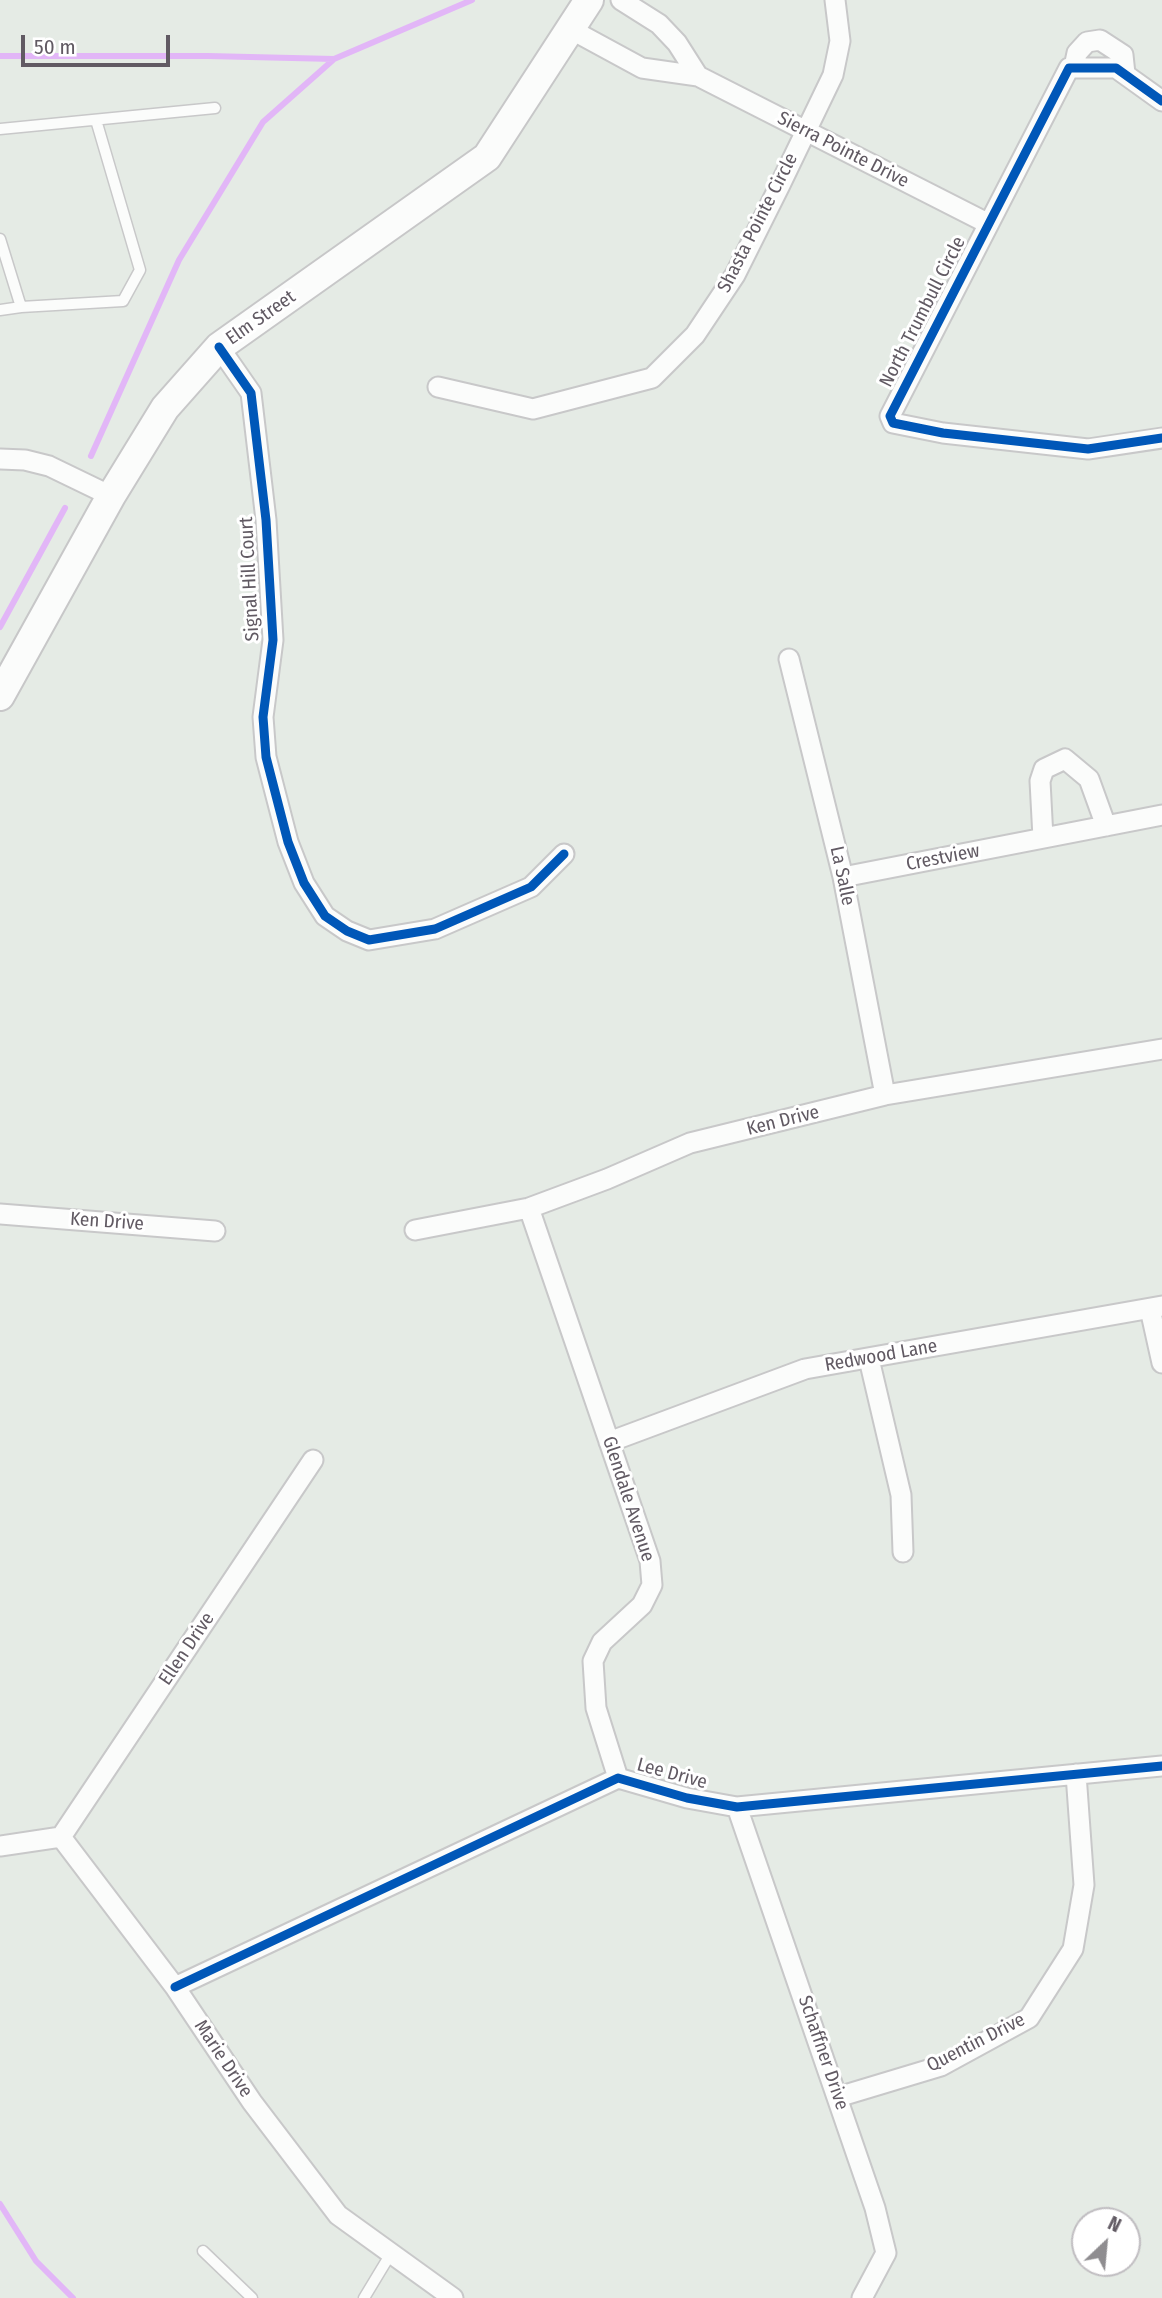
<!DOCTYPE html>
<html>
<head>
<meta charset="utf-8">
<style>
  body { margin:0 }
  #map { position:relative; width:1162px; height:2298px; overflow:hidden; background:#e5ebe5; font-family:"Fira Sans Condensed",sans-serif }
  canvas { display:block }
  .north { position:absolute; left:1071px; top:2207px; width:70px; height:70px; box-sizing:border-box; background:#fff; border:2px solid #c0bdc1; border-radius:50%; rotate:26deg; font-size:19px; font-weight:700; line-height:28px; text-align:center; color:#615a63 }
  .north::after { content:''; display:block; margin:auto; width:24px; height:32px; background:#8f8d90; clip-path:polygon(50% 0,100% 100%,50% 72%,0 100%) }
  .scale { position:absolute; left:21px; top:35px; width:149px; height:32px; box-sizing:border-box; border:4px solid #615a63; border-top:0; padding-left:9px; font-size:21px; line-height:24px; white-space:nowrap; color:#615a63; -webkit-text-stroke:5px #fff; paint-order:stroke }
</style>
</head>
<body>
<div id="map">
<canvas width="1162" height="2298"></canvas>
<div class="north">N</div>
<div class="scale">50 m</div>
</div>
<script>
const context = document.querySelector('canvas').getContext('2d');
context.lineJoin = 'round';
const toPath = rows => new Path2D(rows.map(r => 'M' + r).join(''));
function stroke(path, color, width, dash) { context.strokeStyle = color; context.lineWidth = width; context.lineCap = dash ? 'butt' : 'round'; context.setLineDash(dash || []); context.stroke(path); }
function write(font, color, halo, rows, align = 'center') {
  context.font = font + ' "Fira Sans Condensed",sans-serif'; context.lineWidth = 6; context.setLineDash([]); context.textBaseline = 'middle'; context.strokeStyle = halo; context.fillStyle = color; for (const [text, x, y, turn = 0] of rows) {
    context.save(); context.translate(x, y); context.rotate((+turn || 0) * Math.PI / 180); context.textAlign = isNaN(turn) ? turn : align; if (halo) context.strokeText(text, 0, 0); context.fillText(text, 0, 0); context.restore();
  }
}
stroke(toPath([
  [0,56,208,56,334,59,472,0],
  [91,456,179,260,263,122,333,60],
  [0,627,65,508],
  [0,2204,36,2261,73,2298]
]), '#e2b6f7', 6);
const lane = toPath([
  [0,129,215,108],
  [0,239,21,307,0,310],
  [21,307,123,301,140,270,96,120],
  [203,2251,252,2298],
  [364,2298,390,2255]
]);
const street = toPath([
  [621,0,659,24,677,43,698,76],
  [572,30,642,68,698,76,987,223],
  [1074,67,1077,53,1087,42,1100,40,1123,55,1125,74],
  [1162,101,1116,68,1069,68,890,416,893,423,943,433,1088,449,1162,438],
  [219,347,251,393,266,520,273,640,263,717,266,757,288,842,304,883,325,916,347,931,369,940,435,929,531,887,564,854],
  [438,387,533,409,652,378,695,335,735,275,780,185,833,75,840,41,835,0],
  [0,459,25,460,49,466,111,496],
  [789,659,843,877,885,1095],
  [1043,838,1040,781,1044,769,1065,759,1089,779,1106,826],
  [843,877,1162,815],
  [529,1208,650,1561,652,1585,642,1605,602,1642,593,1661,596,1708,618,1778],
  [0,1214,215,1231],
  [415,1230,529,1208,607,1179,690,1143,885,1095,1162,1049],
  [1150,1309,1162,1363],
  [869,1359,901,1495,903,1552],
  [609,1442,805,1369,1162,1306],
  [737,1807,875,2208,886,2253,862,2298],
  [61,1837,175,1987,252,2102,338,2215,453,2298],
  [61,1837,313,1460],
  [0,1846,61,1837],
  [175,1987,618,1778,687,1798,737,1807,1162,1766],
  [838,2097,941,2066,1029,2018,1073,1949,1084,1885,1076,1774]
]);
const secondary = toPath([
  [0,696,111,496,165,408,219,347,487,157,589,0]
]);
stroke(lane, '#c8c8c9', 13);
stroke(street, '#c8c8c9', 23);
stroke(secondary, '#c7c7c8', 32);
stroke(lane, '#fbfcfb', 10);
stroke(street, '#fbfcfb', 19);
stroke(secondary, '#fbfcfb', 28);
stroke(toPath([
  [1162,101,1116,68,1069,68,890,416,893,423,943,433,1088,449,1162,438],
  [219,347,251,393,266,520,273,640,263,717,266,757,288,842,304,883,325,916,347,931,369,940,435,929,531,887,564,854],
  [175,1987,618,1778,687,1798,737,1807,1162,1766]
]), '#0057b8', 9);
write('19px', '#615a63', '#fff', [
  ["Sierra Pointe Drive",843,150,27],
  ["Shasta Pointe Circle",758,223,-63],
  ["North Trumbull Circle",923,312,-63],
  ["Elm Street",261,318,-35],
  ["Signal Hill Court",250,579,-93],
  ["Crestview",943,858,-11],
  ["La Salle",842,876,78],
  ["Ken Drive",783,1121,-14],
  ["Ken Drive",107,1222,4],
  ["Redwood Lane",881,1356,-10],
  ["Glendale Avenue",628,1499,72],
  ["Ellen Drive",187,1649,-56],
  ["Lee Drive",672,1774,15],
  ["Quentin Drive",976,2043,-27],
  ["Schaffner Drive",823,2053,71],
  ["Marie Drive",223,2059,56]
]);
</script>
</body>
</html>
